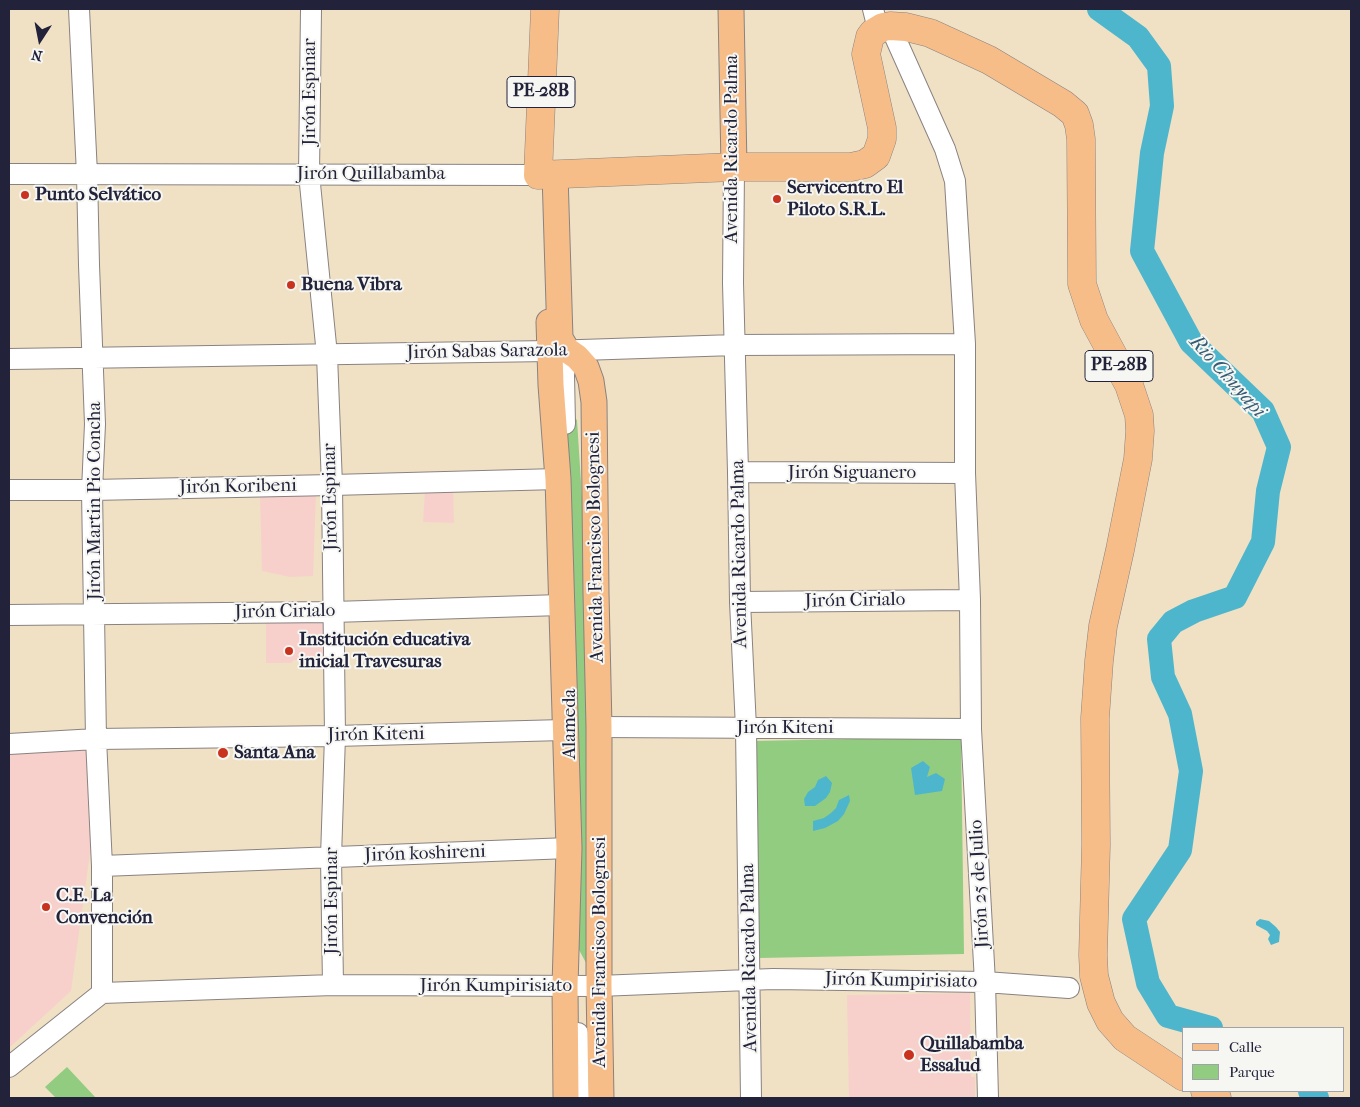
<!DOCTYPE html>
<html>
<head>
<meta charset="utf-8">
<style>
  body { margin:0 }
  #map { position:relative; width:1360px; height:1107px; overflow:hidden; background:#f0e1c5; font-family:"IM FELL French Canon",serif }
  canvas { display:block }
  .frame { position:absolute; inset:0; border:10px solid #22223b; pointer-events:none }
  .legend { position:absolute; left:1182px; top:1027px; width:162px; height:65px; box-sizing:border-box; background:#f6f6f2; border:1px solid #a1a1a9; margin:0; padding:6px 9px; list-style:none; font-size:15px; color:#22223b }
  .legend li { display:flex; align-items:center; gap:10px; height:25px }
  .legend b { width:25px; border:1px solid #a1a1a9 }
  .north { position:absolute; left:15px; top:15px; width:50px; height:50px; -webkit-text-stroke:4px #f6f6f2; paint-order:stroke; rotate:191deg; font-size:14px; font-weight:700; line-height:20px; text-align:center; color:#22223b }
  .north::after { content:''; display:block; margin:auto; width:18px; height:22px; background:#22223b; clip-path:polygon(50% 0,100% 100%,50% 72%,0 100%) }
</style>
</head>
<body>
<div id="map">
<canvas width="1360" height="1107"></canvas>
<div class="frame"></div>
<ul class="legend">
<li><b style="height:6px;background:#f7bd88"></b>Calle</li>
<li><b style="height:14px;background:#91cc81"></b>Parque</li>
</ul>
<div class="north">N</div>
</div>
<script>
const context = document.querySelector('canvas').getContext('2d');
context.lineJoin = 'round';
function fill(path, color) { context.fillStyle = color; context.fill(path, 'evenodd'); }
const toPath = rows => new Path2D(rows.map(r => 'M' + r).join(''));
function stroke(path, color, width, dash) { context.strokeStyle = color; context.lineWidth = width; context.lineCap = dash ? 'butt' : 'round'; context.setLineDash(dash || []); context.stroke(path); }
function write(font, color, halo, rows, align = 'center') {
  context.font = font + ' "IM FELL French Canon",serif'; context.lineWidth = 4; context.setLineDash([]); context.textBaseline = 'middle'; context.strokeStyle = halo; context.fillStyle = color; for (const [text, x, y, turn = 0] of rows) {
    context.save(); context.translate(x, y); context.rotate((+turn || 0) * Math.PI / 180); context.textAlign = isNaN(turn) ? turn : align; if (halo) context.strokeText(text, 0, 0); context.fillText(text, 0, 0); context.restore();
  }
}
fill(toPath([
  [453,488,454,523,423,522,425,490],
  [316,494,313,576,290,577,262,571,260,496],
  [266,620,325,620,323,662,294,660,291,663,266,663],
  [92,744,94,824,71,991,9,1048,9,749],
  [970,993,971,1077,975,1077,975,1098,849,1098,847,995]
]), '#f7d0cb');
fill(toPath([
  [567,411,577,420,604,842,591,972,572,937,564,730],
  [961,737,964,954,759,958,750,741],
  [67,1067,96,1098,56,1098,45,1087]
]), '#91cc81');
fill(toPath([
  [923,761,930,767,927,777,936,773,945,779,942,791,915,795,911,768],
  [826,776,832,783,830,792,826,798,815,806,805,806,804,799,808,792,815,787,818,780],
  [849,795,850,801,844,814,838,821,825,828,813,831,813,821,824,818,831,813,836,808,839,800],
  [1260,919,1269,921,1276,927,1280,932,1279,942,1271,945,1268,939,1270,935,1267,931,1256,925,1256,922]
]), '#4eb6cc');
stroke(toPath([
  [1099,9,1138,37,1159,66,1162,106,1152,153,1142,251,1191,342,1263,411,1279,447,1268,491,1263,542,1235,597,1194,611,1173,622,1159,639,1163,677,1180,714,1191,771,1180,850,1134,919,1148,983,1168,1016,1211,1028],
  [1310,1091,1317,1098]
]), '#4eb6cc', 24);
const minor = toPath([
  [79,9,87,174,89,265,95,424,92,490,96,739,102,866,102,993],
  [311,9,309,174,327,355,332,485,335,736,331,857,333,985],
  [873,9,878,29],
  [890,26,945,149,955,181,965,344,965,473,970,600,971,729,985,982,988,1098],
  [734,167,733,283,738,472,740,602,746,728,751,1098],
  [9,174,538,175],
  [9,359,550,351,735,345,965,344],
  [565,424,564,375,567,350],
  [738,472,965,473],
  [9,490,92,490,332,485,558,479],
  [740,602,970,600],
  [9,615,333,612,561,605],
  [599,727,971,729],
  [9,744,96,739,335,736,564,730],
  [102,866,569,848],
  [578,1033,579,1098],
  [9,1067,102,993,333,985,599,986,773,979,985,982,1069,988]
]);
const major = toPath([
  [731,9,734,167],
  [555,174,560,338,567,350,577,357,586,367,591,381,594,402,596,593,599,727,599,986,601,1098],
  [549,322,551,385,558,479,569,848,565,986,566,1098]
]);
const highway = toPath([
  [545,9,538,175,734,167,851,167,865,164,876,156,882,139,882,128,866,54,870,37,873,33,883,27,890,26,906,27,930,33,989,60,1063,104,1075,114,1079,125,1081,139,1082,284,1094,320,1129,385,1139,415,1140,431,1138,459,1120,550,1103,626,1099,661,1095,718,1096,845,1093,955,1094,976,1101,1003,1110,1021,1125,1038,1184,1077],
  [1205,1091,1217,1098]
]);
stroke(minor, '#898280', 22);
stroke(major, '#898280', 27);
stroke(highway, '#898280', 29);
stroke(minor, '#fff', 20);
stroke(major, '#f7bd88', 25);
stroke(highway, '#f7bd88', 28);
for (const [x, y, r, color] of [
  [25,195,5,"#c8321e"],
  [777,199,5,"#c8321e"],
  [291,285,5,"#c8321e"],
  [289,651,5,"#c8321e"],
  [223,753,6,"#c8321e"],
  [46,907,5,"#c8321e"],
  [909,1055,6,"#c8321e"]
]) { const dot = new Path2D(); dot.arc(x, y, r, 0, 2 * Math.PI); context.fillStyle = color; context.fill(dot); stroke(dot, '#f6f6f2', 2); }
for (const [x, y, w] of [
  [541,92,68],
  [1119,366,68]
]) { const box = new Path2D(); box.roundRect(x - w / 2, y - 15.5, w, 31, 4); context.fillStyle = '#f6f6f2'; context.fill(box); stroke(box, '#22223b', 1); }
write('bold 18px', '#22223b', null, [
  ["PE-28B",541,92],
  ["PE-28B",1119,366]
]);
write('19px', '#22223b', '#f6f6f2', [
  ["Jirón Espinar",310,92,-90],
  ["Avenida Ricardo Palma",732,149,-90],
  ["Jirón Quillabamba",371,174],
  ["Jirón Sabas Sarazola",487,352,-1],
  ["Jirón Siguanero",852,473],
  ["Jirón Koribeni",238,487,-1],
  ["Jirón Espinar",331,497,-91],
  ["Jirón Martin Pio Concha",95,501,-90],
  ["Avenida Francisco Bolognesi",596,547,-91],
  ["Avenida Ricardo Palma",740,554,-91],
  ["Jirón Cirialo",855,601,-1],
  ["Jirón Cirialo",285,612,-1],
  ["Alameda",570,724,-90],
  ["Jirón Kiteni",785,728],
  ["Jirón Kiteni",376,735,-1],
  ["Jirón koshireni",425,854,-2],
  ["Jirón 25 de Julio",980,884,-93],
  ["Jirón Espinar",332,901,-90],
  ["Avenida Francisco Bolognesi",600,952,-90],
  ["Avenida Ricardo Palma",750,958,-91],
  ["Jirón Kumpirisiato",901,981,1],
  ["Jirón Kumpirisiato",496,986]
]);
write('bold 19px', '#22223b', '#f6f6f2', [
  ["Servicentro El",787,188],
  ["Piloto S.R.L.",787,210],
  ["Punto Selvático",35,195],
  ["Buena Vibra",301,285],
  ["Institución educativa",299,640],
  ["inicial Travesuras",299,662],
  ["Santa Ana",234,753],
  ["C.E. La",56,896],
  ["Convención",56,918],
  ["Quillabamba",920,1044],
  ["Essalud",920,1066]
], 'left');
write('italic 20px', '#345d75', '#f6f6f2', [
  ["Rio Chuyapi",1227,377,48]
]);
</script>
</body>
</html>
